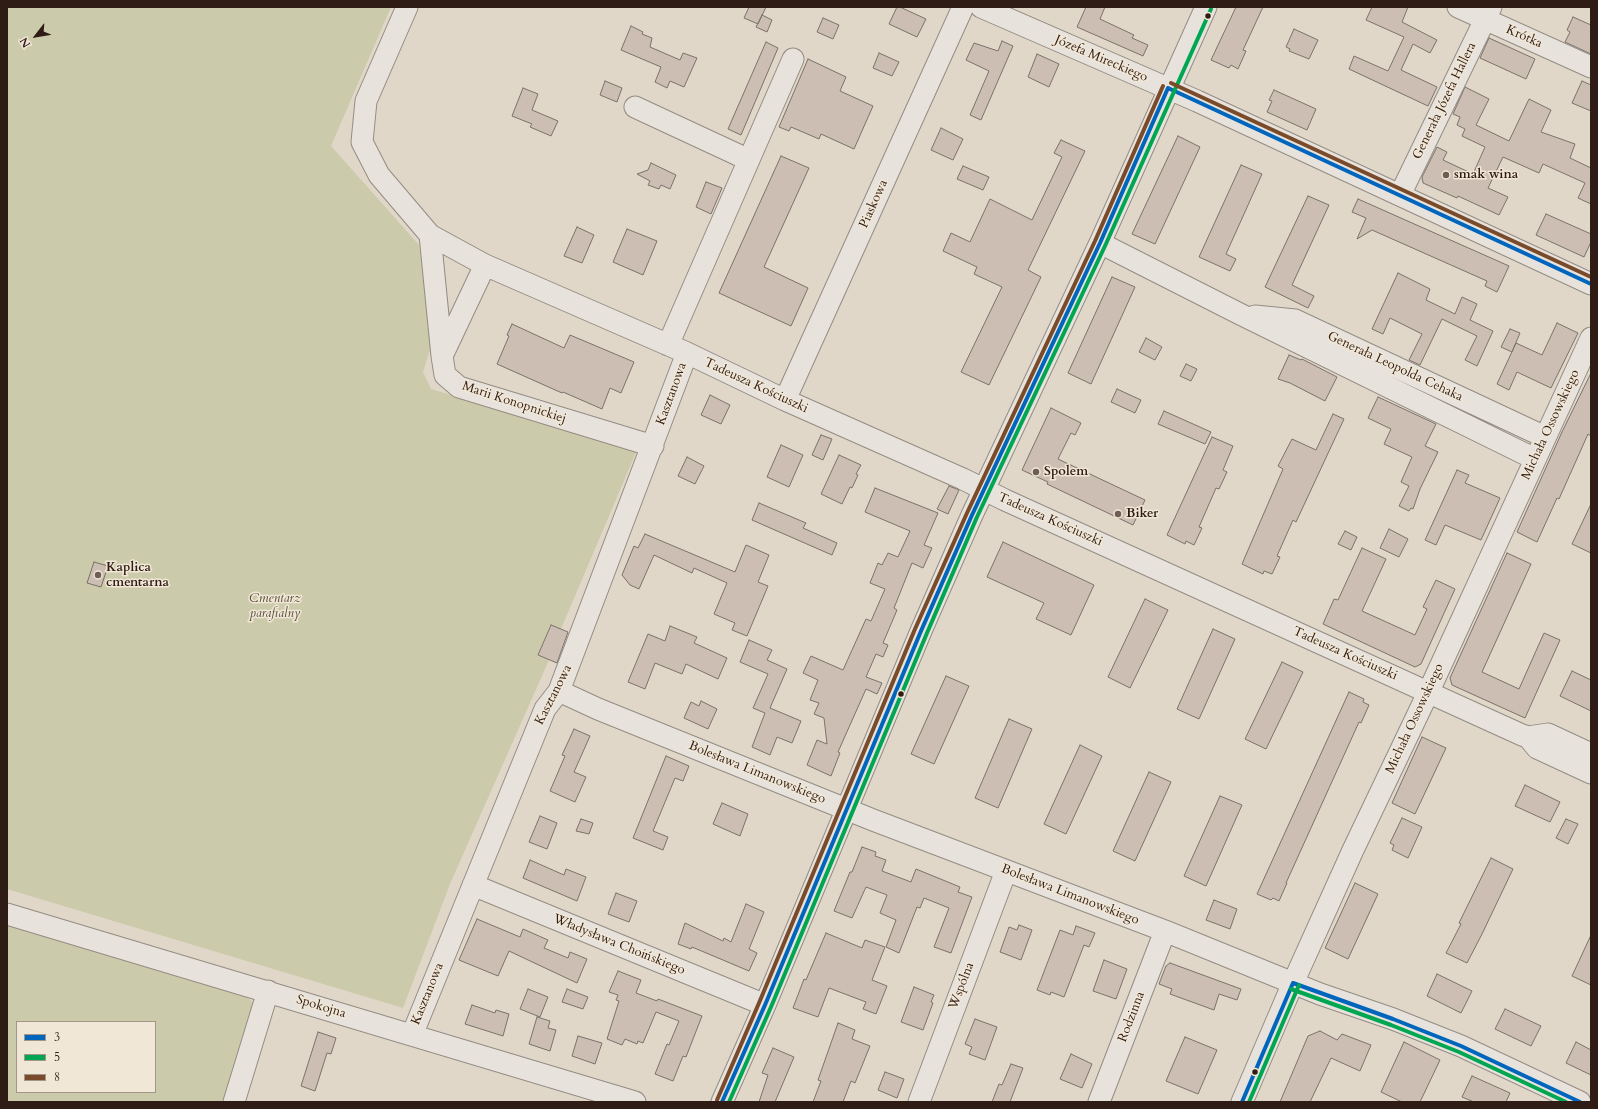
<!DOCTYPE html>
<html>
<head>
<meta charset="utf-8">
<style>
  body { margin:0 }
  #map { position:relative; width:1598px; height:1109px; overflow:hidden; background:#e0d7c9; font-family:Cardo,serif }
  canvas { display:block }
  .frame { position:absolute; inset:0; border:8px solid #2f1c15; pointer-events:none }
  .legend { position:absolute; left:16px; top:1021px; width:140px; height:72px; box-sizing:border-box; background:#f1e7d6; border:1px solid #a39689; margin:0; padding:5px 7px; list-style:none; font-size:12px; color:#2f1c15 }
  .legend li { display:flex; align-items:center; gap:8px; height:20px }
  .legend b { width:20px; border:1px solid #a39689 }
  .north { position:absolute; left:16px; top:16px; width:40px; height:40px; -webkit-text-stroke:3px #f1e7d6; paint-order:stroke; rotate:239deg; font-size:11px; font-weight:700; line-height:16px; text-align:center; color:#2f1c15 }
  .north::after { content:''; display:block; margin:auto; width:14px; height:18px; background:#2f1c15; clip-path:polygon(50% 0,100% 100%,50% 72%,0 100%) }
</style>
</head>
<body>
<div id="map">
<canvas width="1598" height="1109"></canvas>
<div class="frame"></div>
<ul class="legend">
<li><b style="height:5px;background:#0065bd"></b>3</li>
<li><b style="height:5px;background:#00a651"></b>5</li>
<li><b style="height:5px;background:#7a4b2a"></b>8</li>
</ul>
<div class="north">N</div>
</div>
<script>
const context = document.querySelector('canvas').getContext('2d');
context.lineJoin = 'round';
function fill(path, color) { context.fillStyle = color; context.fill(path, 'evenodd'); }
const toPath = rows => new Path2D(rows.map(r => 'M' + r).join(''));
function stroke(path, color, width, dash) { context.strokeStyle = color; context.lineWidth = width; context.lineCap = dash ? 'butt' : 'round'; context.setLineDash(dash || []); context.stroke(path); }
function write(font, color, halo, rows, align = 'center') {
  context.font = font + ' Cardo,serif'; context.lineWidth = 3; context.setLineDash([]); context.textBaseline = 'middle'; context.strokeStyle = halo; context.fillStyle = color; for (const [text, x, y, turn = 0] of rows) {
    context.save(); context.translate(x, y); context.rotate((+turn || 0) * Math.PI / 180); context.textAlign = isNaN(turn) ? turn : align; if (halo) context.strokeText(text, 0, 0); context.fillText(text, 0, 0); context.restore();
  }
}
fill(toPath([
  [7,7,391,7,331,146,419,245,432,338,429,353,423,372,431,389,637,450,561,629,550,625,538,655,549,660,450,884,403,1008,7,889],
  [7,924,242,993,256,1005,224,1102,7,1102],
  [17,1022,155,1022,155,1092,17,1092]
]), '#cbcaaa');
const building = toPath([
  [749,7,766,7,758,24,744,18,749,7],
  [897,7,900,7,926,19,917,37,889,24,897,7],
  [1086,7,1105,7,1100,19,1134,35,1132,38,1148,45,1143,56,1077,27,1086,7],
  [1236,7,1263,7,1243,50,1246,51,1238,69,1231,65,1229,68,1211,60,1236,7],
  [1372,7,1408,7,1402,22,1437,40,1430,53,1413,44,1401,70,1437,87,1428,106,1349,69,1354,56,1388,71,1404,37,1366,20,1372,7],
  [762,15,772,20,767,32,756,27,762,15],
  [1573,17,1591,25,1591,54,1565,42,1570,32,1567,30,1573,17],
  [823,18,839,25,833,39,817,32,823,18],
  [631,26,643,32,642,34,652,38,650,47,680,60,683,53,697,58,684,87,670,81,667,88,655,82,661,67,621,50,631,26],
  [1294,29,1318,40,1309,59,1289,51,1290,49,1286,47,1294,29],
  [1489,38,1535,59,1526,79,1480,58,1489,38],
  [1002,41,1013,46,981,120,970,115,989,71,966,60,974,43,998,51,1002,41],
  [766,42,778,48,741,135,728,129,766,42],
  [879,53,899,62,892,76,873,68,879,53],
  [1037,54,1059,64,1049,87,1028,77,1037,54],
  [808,59,846,77,840,91,873,106,854,149,821,134,819,139,791,127,789,131,779,127,808,59],
  [605,81,622,88,617,102,600,95,605,81],
  [1582,81,1591,85,1591,111,1572,103,1582,81],
  [1465,87,1489,99,1476,125,1509,141,1529,99,1551,110,1541,132,1575,144,1570,158,1591,168,1591,204,1578,198,1585,183,1543,164,1539,173,1503,157,1488,188,1508,197,1499,215,1458,196,1457,198,1423,183,1422,177,1437,147,1447,152,1443,160,1473,174,1485,147,1462,136,1465,129,1457,125,1460,117,1453,114,1465,87],
  [523,88,538,94,532,110,558,121,551,136,530,127,532,124,512,116,523,88],
  [1274,90,1316,109,1307,130,1267,112,1272,101,1269,100,1274,90],
  [941,128,963,139,953,160,931,150,941,128],
  [1178,136,1200,147,1155,244,1132,234,1178,136],
  [1061,140,1085,151,1028,270,1041,277,989,385,961,372,1002,287,974,274,977,267,943,251,951,233,970,242,990,199,1032,220,1062,157,1054,153,1061,140],
  [781,156,809,168,764,267,808,288,791,326,719,293,781,156],
  [651,163,676,175,670,189,661,185,659,189,648,185,650,181,637,174,648,170,651,163],
  [1241,165,1262,174,1226,254,1236,259,1230,271,1199,257,1241,165],
  [963,166,989,177,983,190,957,179,963,166],
  [706,182,722,188,711,214,696,207,706,182],
  [1308,196,1329,205,1292,285,1314,296,1308,308,1265,287,1308,196],
  [1358,199,1509,266,1497,292,1485,286,1487,281,1372,230,1357,239,1366,218,1352,212,1358,199],
  [1546,214,1591,234,1591,242,1584,257,1536,235,1546,214],
  [577,227,594,235,582,263,564,256,577,227],
  [627,229,657,241,643,275,613,262,627,229],
  [1398,273,1430,289,1426,300,1455,314,1462,297,1477,304,1470,320,1493,331,1477,366,1465,360,1477,336,1442,319,1420,365,1409,360,1422,334,1390,318,1383,334,1372,329,1398,273],
  [1112,277,1135,287,1091,384,1068,373,1112,277],
  [1557,323,1578,333,1551,388,1517,372,1509,390,1497,384,1516,343,1542,355,1557,323],
  [512,324,564,348,570,335,634,362,621,393,610,388,602,409,563,392,562,393,497,364,509,336,507,335,512,324],
  [1510,329,1520,333,1512,352,1501,347,1510,329],
  [1146,338,1162,347,1155,360,1139,352,1146,338],
  [1289,355,1301,360,1302,359,1337,377,1325,401,1290,383,1278,379,1289,355],
  [1186,364,1197,369,1191,381,1180,376,1186,364],
  [1591,373,1591,436,1588,434,1559,499,1557,498,1537,542,1517,532,1562,432,1591,373],
  [1117,389,1141,400,1135,413,1111,402,1117,389],
  [710,395,730,405,721,424,701,415,710,395],
  [1378,397,1436,424,1425,446,1438,452,1420,489,1413,509,1411,508,1409,511,1399,506,1409,486,1401,482,1412,457,1384,444,1391,429,1368,418,1378,397],
  [1051,408,1081,423,1075,435,1071,433,1058,459,1145,500,1133,525,1047,484,1048,482,1022,470,1051,408],
  [1164,411,1211,432,1205,444,1158,424,1164,411],
  [1333,414,1344,419,1296,522,1293,520,1277,556,1280,557,1272,574,1264,571,1263,574,1242,564,1283,469,1278,466,1292,439,1316,450,1333,414],
  [821,435,832,439,823,460,812,455,821,435],
  [1212,437,1233,446,1223,470,1227,472,1219,489,1216,488,1199,527,1202,528,1194,545,1186,541,1185,544,1167,535,1212,437],
  [781,445,803,455,789,487,767,477,781,445],
  [839,455,861,465,856,474,858,475,852,488,850,487,842,504,821,494,839,455],
  [687,457,704,466,695,484,678,476,687,457],
  [1457,470,1469,475,1465,483,1500,498,1481,540,1445,525,1436,545,1425,540,1457,470],
  [949,486,959,490,948,514,937,509,949,486],
  [875,488,938,513,924,545,932,548,923,568,912,563,894,608,897,610,883,643,888,645,883,657,876,654,866,677,882,683,877,694,866,689,838,752,840,753,831,776,807,765,817,740,827,744,824,718,814,714,819,703,810,700,818,680,803,673,811,656,843,670,866,619,871,621,885,589,870,583,878,563,882,565,888,553,898,557,910,531,865,512,875,488],
  [759,503,806,523,803,528,837,543,832,555,752,520,759,503],
  [1591,504,1591,553,1572,544,1591,504],
  [1389,529,1408,539,1399,557,1380,548,1389,529],
  [1345,531,1357,537,1351,550,1338,544,1345,531],
  [645,534,735,572,746,545,769,555,758,582,768,586,747,636,732,630,735,623,714,614,727,583,694,568,692,573,654,555,639,589,630,585,622,575,634,546,638,548,645,534],
  [1003,542,1094,585,1071,635,1036,619,1044,603,987,577,1003,542],
  [1362,548,1386,559,1362,611,1415,635,1427,609,1423,607,1436,580,1455,589,1421,664,1415,667,1323,624,1334,599,1338,600,1362,548],
  [1507,553,1531,564,1482,672,1519,689,1544,633,1560,640,1525,718,1452,685,1450,678,1507,553],
  [94,562,108,566,101,587,87,583,94,562],
  [1145,599,1168,610,1130,688,1108,677,1145,599],
  [551,625,568,632,557,663,538,655,551,625],
  [670,626,697,637,694,643,727,658,718,679,686,664,682,674,655,663,645,689,628,682,648,634,665,641,670,626],
  [1213,629,1235,639,1199,719,1177,709,1213,629],
  [749,640,772,650,767,660,787,669,770,708,801,721,792,743,777,737,770,755,752,747,765,713,753,708,768,674,740,662,749,640],
  [1282,662,1303,672,1266,749,1245,739,1282,662],
  [1572,671,1591,680,1591,711,1560,696,1572,671],
  [946,676,969,686,934,764,911,754,946,676],
  [1349,692,1364,699,1363,702,1369,705,1361,723,1359,722,1286,883,1287,883,1279,901,1273,898,1271,900,1257,894,1349,692],
  [701,701,717,709,708,729,684,718,691,702,699,706,701,701],
  [1009,719,1032,729,998,808,975,798,1009,719],
  [574,729,590,736,574,772,586,777,575,802,550,791,565,756,562,755,574,729],
  [1422,737,1446,748,1415,814,1392,803,1422,737],
  [1080,745,1102,756,1066,834,1044,824,1080,745],
  [666,756,689,766,683,781,675,778,653,831,668,837,663,850,633,838,666,756],
  [1149,772,1171,782,1135,861,1113,851,1149,772],
  [1525,785,1560,802,1550,822,1515,806,1525,785],
  [1220,796,1242,805,1206,886,1184,876,1220,796],
  [722,803,748,814,740,836,713,824,722,803],
  [540,816,557,823,547,849,529,842,540,816],
  [1402,818,1422,827,1408,858,1392,850,1394,845,1390,843,1402,818],
  [581,819,593,823,589,834,576,831,581,819],
  [1566,819,1578,824,1568,844,1556,838,1566,819],
  [862,847,876,852,875,856,886,860,882,871,911,882,916,869,960,887,958,892,972,897,951,953,934,947,949,908,924,898,920,908,917,907,899,953,886,947,896,920,880,913,887,895,866,887,852,918,834,911,850,872,852,872,862,847],
  [1491,858,1513,869,1482,934,1467,963,1446,953,1461,924,1459,923,1491,858],
  [530,860,564,875,566,869,586,877,577,901,523,878,530,860],
  [1355,883,1378,894,1348,959,1325,948,1355,883],
  [616,893,637,901,629,922,608,914,616,893],
  [1214,900,1237,909,1230,929,1206,920,1214,900],
  [746,904,764,912,749,949,757,953,749,971,692,947,691,949,678,944,685,923,723,941,724,938,731,942,746,904],
  [477,919,520,937,523,929,548,940,544,948,568,958,570,952,587,959,577,983,509,951,498,976,459,960,477,919],
  [1019,925,1032,930,1021,960,1000,952,1009,927,1017,930,1019,925],
  [1076,926,1095,933,1089,947,1084,945,1064,997,1051,992,1050,995,1037,990,1060,930,1073,935,1076,926],
  [826,933,862,948,865,940,885,947,872,980,887,986,876,1014,863,1009,866,1002,829,988,818,1017,793,1008,804,979,806,980,826,933],
  [1591,935,1591,985,1572,976,1591,935],
  [1104,960,1127,969,1116,999,1093,991,1104,960],
  [1170,963,1241,989,1237,1000,1219,994,1214,1010,1170,994,1172,989,1159,984,1166,966,1170,963],
  [618,971,641,980,636,993,657,1001,658,999,702,1016,686,1057,683,1056,673,1081,655,1074,667,1044,669,1045,679,1021,656,1012,643,1043,638,1041,637,1044,625,1039,622,1045,607,1039,619,1001,616,1000,618,995,609,992,618,971],
  [1437,974,1472,991,1461,1013,1427,996,1437,974],
  [914,987,934,995,931,1002,933,1003,923,1030,901,1022,914,987],
  [528,989,548,997,540,1017,520,1009,528,989],
  [567,989,588,997,583,1009,562,1002,567,989],
  [472,1005,495,1013,496,1010,509,1014,503,1036,465,1024,472,1005],
  [1505,1009,1541,1026,1531,1046,1495,1029,1505,1009],
  [537,1017,550,1021,548,1028,556,1030,550,1051,529,1044,537,1017],
  [975,1019,997,1027,985,1060,969,1054,972,1047,965,1044,975,1019],
  [838,1023,855,1030,852,1039,870,1046,855,1083,851,1081,843,1102,813,1102,821,1081,818,1080,838,1023],
  [1320,1031,1337,1040,1342,1034,1371,1045,1360,1071,1331,1058,1310,1102,1280,1102,1308,1036,1320,1031],
  [318,1032,336,1038,331,1054,327,1053,315,1091,301,1086,318,1032],
  [578,1036,602,1043,595,1064,572,1056,578,1036],
  [1185,1037,1217,1050,1198,1094,1166,1081,1185,1037],
  [1404,1042,1440,1060,1420,1102,1402,1102,1381,1092,1404,1042],
  [1576,1042,1591,1050,1591,1075,1566,1063,1576,1042],
  [773,1048,794,1057,775,1102,759,1102,768,1075,762,1073,773,1048],
  [1071,1054,1092,1064,1082,1088,1060,1079,1071,1054],
  [1011,1064,1023,1068,1010,1102,992,1102,999,1084,1002,1085,1011,1064],
  [885,1072,904,1079,897,1098,878,1090,885,1072],
  [1472,1076,1510,1093,1506,1102,1474,1102,1462,1097,1472,1076]
]);
fill(building, '#cdbeb3');
stroke(building, '#7a726a', 1);
const minor = toPath([
  [407,7,366,101,362,142,379,175,430,235,485,265,687,353,785,400,963,479,1005,500,1522,735,1528,737,1548,734,1591,754],
  [981,7,1197,101,1591,284],
  [1458,7,1591,67],
  [635,107,749,160],
  [1400,195,1491,7],
  [430,235,442,356,445,375,459,387,653,446],
  [1100,243,1240,314,1535,459],
  [1255,316,1295,320,1545,437],
  [668,345,793,59],
  [442,356,485,265],
  [785,400,963,7],
  [559,691,598,709,873,820,1165,931,1320,994,1393,1019,1461,1046,1580,1102],
  [1528,737,1537,748,1591,773],
  [473,885,765,1005],
  [7,914,635,1102],
  [412,1035,545,709,559,691,565,675,687,353],
  [234,1102,268,991],
  [722,1102,765,1005,921,631,972,515,1100,243,1206,7],
  [919,1102,1006,871],
  [1099,1102,1165,931],
  [1242,1102,1293,983,1353,850,1428,693,1591,338]
]);
stroke(minor, '#938c83', 23);
stroke(minor, '#e7e3dc', 21);
stroke(toPath([
  [1168,88,1591,284],
  [1293,983,1393,1019,1461,1046,1580,1102],
  [722,1102,765,1005,921,631,972,515,1100,243,1168,88],
  [1242,1102,1293,983]
]), '#0065bd', 4);
stroke(toPath([
  [1291,989,1391,1025,1459,1052,1566,1102],
  [729,1102,771,1007,927,633,977,517,1105,246,1211,9],
  [1249,1102,1299,985]
]), '#00a651', 4);
stroke(toPath([
  [1171,83,1591,277],
  [717,1100,759,1003,915,629,967,513,1095,241,1163,86]
]), '#7a4b2a', 4);
for (const [x, y, r, color] of [
  [1208,16,3.5,"#2f1c15"],
  [1446,175,4,"#6d5d54"],
  [1036,472,4,"#6d5d54"],
  [1118,514,4,"#6d5d54"],
  [98,575,4,"#6d5d54"],
  [901,694,3.5,"#2f1c15"],
  [1255,1072,3.5,"#2f1c15"]
]) { const dot = new Path2D(); dot.arc(x, y, r, 0, 2 * Math.PI); context.fillStyle = color; context.fill(dot); stroke(dot, '#f1e7d6', 1.5); }
write('13px', '#2f1c15', '#f1e7d6', [
  ["Krótka",1524,37,24],
  ["Józefa Mireckiego",1101,59,23],
  ["Generała Józefa Hallera",1445,101,-64],
  ["Piaskowa",874,204,-66],
  ["Generała Leopolda Cehaka",1395,367,25],
  ["Tadeusza Kościuszki",756,386,25],
  ["Kasztanowa",672,394,-70],
  ["Marii Konopnickiej",514,403,18],
  ["Michała Ossowskiego",1551,425,-65],
  ["Tadeusza Kościuszki",1050,520,24],
  ["Tadeusza Kościuszki",1345,654,24],
  ["Kasztanowa",554,695,-63],
  ["Michała Ossowskiego",1415,719,-65],
  ["Bolesława Limanowskiego",757,773,22],
  ["Bolesława Limanowskiego",1070,895,21],
  ["Władysława Choińskiego",619,945,22],
  ["Wspólna",962,986,-69],
  ["Kasztanowa",428,994,-68],
  ["Spokojna",321,1007,17],
  ["Rodzinna",1132,1017,-69]
]);
write('bold 13px', '#2f1c15', '#f1e7d6', [
  ["smak wina",1454,175],
  ["Spolem",1044,472],
  ["Biker",1126,514],
  ["Kaplica",106,568],
  ["cmentarna",106,583]
], 'left');
write('italic 13px', '#584d3a', '#f1e7d6', [
  ["Cmentarz",275,599],
  ["parafialny",275,614]
]);
</script>
</body>
</html>
